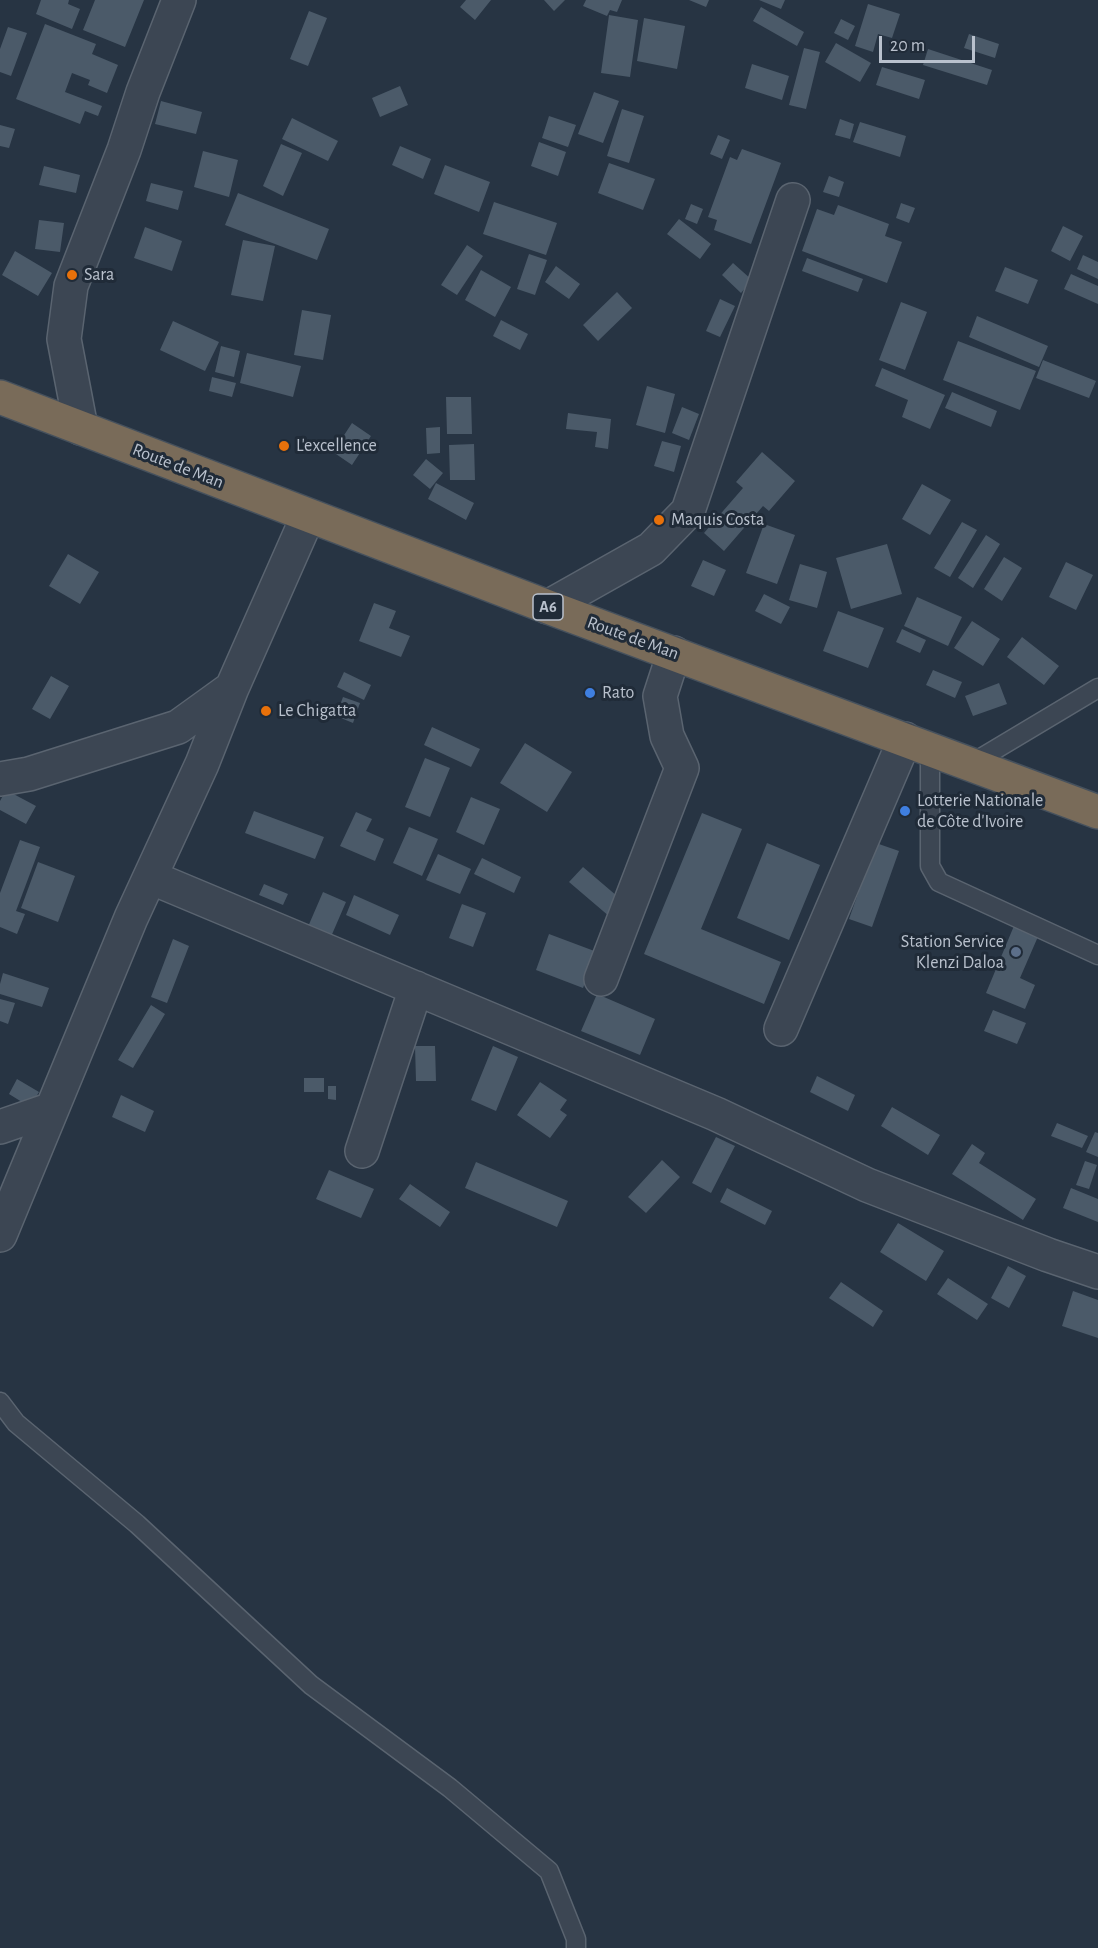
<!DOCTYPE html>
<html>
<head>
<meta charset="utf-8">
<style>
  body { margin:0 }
  #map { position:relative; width:1098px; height:1948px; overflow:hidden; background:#273443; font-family:"Alegreya Sans",sans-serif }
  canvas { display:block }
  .scale { position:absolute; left:879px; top:36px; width:96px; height:27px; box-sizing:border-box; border:3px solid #b9c1cd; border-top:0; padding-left:8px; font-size:18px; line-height:21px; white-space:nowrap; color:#b9c1cd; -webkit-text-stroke:4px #202b38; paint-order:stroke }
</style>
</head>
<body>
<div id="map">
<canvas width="1098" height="1948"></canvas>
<div class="scale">20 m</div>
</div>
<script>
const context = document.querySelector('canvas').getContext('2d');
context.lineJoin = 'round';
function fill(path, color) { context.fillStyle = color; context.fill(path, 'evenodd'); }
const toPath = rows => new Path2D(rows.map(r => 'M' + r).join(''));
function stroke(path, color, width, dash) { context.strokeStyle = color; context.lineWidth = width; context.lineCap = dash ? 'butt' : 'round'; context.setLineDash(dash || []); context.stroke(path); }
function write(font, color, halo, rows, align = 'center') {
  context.font = font + ' "Alegreya Sans",sans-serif'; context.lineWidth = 6; context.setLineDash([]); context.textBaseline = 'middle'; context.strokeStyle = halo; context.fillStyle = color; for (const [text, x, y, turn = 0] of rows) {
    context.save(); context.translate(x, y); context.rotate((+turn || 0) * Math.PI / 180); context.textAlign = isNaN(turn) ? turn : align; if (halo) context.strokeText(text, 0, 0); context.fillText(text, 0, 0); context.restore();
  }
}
fill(toPath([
  [41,0,69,0,68,4,80,9,72,29,36,14],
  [95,0,144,0,125,47,83,30],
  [466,0,491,0,475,20,460,7],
  [544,0,565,0,554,11],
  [586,0,622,0,617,12,610,10,607,16,583,6],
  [689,0,709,0,706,7],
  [759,0,785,0,781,9],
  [868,4,900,14,892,38,878,34,873,52,855,46],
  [761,7,804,32,797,46,753,21],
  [309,11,327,18,308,66,290,59],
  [609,15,638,20,630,77,601,73],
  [644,18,685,26,677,69,637,61],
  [841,19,855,26,848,40,834,33],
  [45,24,96,44,92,54,118,65,107,93,88,85,90,80,72,73,65,92,102,106,98,116,85,111,80,124,16,99],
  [8,27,27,33,11,76,0,72,0,49],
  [969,34,999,44,995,58,964,48],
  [836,43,871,63,860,82,825,62],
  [804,48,820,52,806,109,789,105],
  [928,49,992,70,987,85,923,65],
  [752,64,789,76,782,100,745,88],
  [882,67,925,80,919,99,876,85],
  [400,86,408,105,380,117,372,98],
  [594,92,619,101,603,143,578,134],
  [161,101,202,112,196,134,155,124],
  [622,109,644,116,629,163,607,156],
  [549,116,576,125,568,147,542,138],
  [292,118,338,141,328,161,282,139],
  [840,119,854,124,850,139,835,135],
  [860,122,906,136,900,157,853,142],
  [0,125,15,129,9,148,0,146],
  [718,135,730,140,722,159,710,154],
  [539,142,566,152,558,176,531,166],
  [281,144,302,153,283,196,263,186],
  [400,146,431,159,423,179,392,165],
  [742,149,781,163,751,244,714,230,717,220,708,217,730,157,737,160],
  [203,151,238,160,229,197,194,187],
  [609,163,655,179,643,210,598,193],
  [445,165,490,182,479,212,434,194],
  [44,166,80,175,76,193,39,185],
  [829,176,844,182,839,197,823,192],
  [151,183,183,191,178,210,146,201],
  [238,193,329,229,317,260,225,225],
  [494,202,557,223,546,255,483,234],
  [901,203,915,208,909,223,896,218],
  [691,204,703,209,697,224,685,219],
  [838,205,889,224,885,236,902,242,887,283,802,251,817,209,834,215],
  [679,219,711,244,700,259,667,234],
  [39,220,64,223,60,252,35,249],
  [1063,226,1083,236,1070,261,1051,251],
  [145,227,182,241,172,271,134,258],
  [243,240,275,246,263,301,231,295],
  [467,245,483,256,457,295,441,285],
  [15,251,52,273,38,296,2,275],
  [529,254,547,260,535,295,517,289],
  [1083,255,1098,262,1098,279,1077,269],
  [807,258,863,279,858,292,802,271],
  [733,263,752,280,741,293,722,275],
  [556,266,580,284,569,299,545,282],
  [1005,267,1038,280,1028,304,995,291],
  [481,270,511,287,495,317,465,300],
  [1071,274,1098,286,1098,304,1064,289],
  [617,292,632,308,598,341,583,325],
  [720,299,735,306,720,337,706,331],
  [901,302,927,312,905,370,879,360],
  [302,310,331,315,323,360,294,355],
  [977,316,1048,346,1039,367,969,337],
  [501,320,528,334,520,350,493,336],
  [173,321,219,342,205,371,160,350],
  [958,341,1036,371,1020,410,943,380],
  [221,346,240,351,234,377,215,372],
  [247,353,301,366,293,397,240,383],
  [1043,360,1096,381,1089,398,1036,378],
  [882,368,945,395,930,429,902,417,908,400,875,386],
  [212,377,236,383,232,397,209,391],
  [647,386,675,394,665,433,636,425],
  [952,392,997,411,991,427,945,408],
  [446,397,471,397,472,434,447,434],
  [682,407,699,414,689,440,672,433],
  [568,413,611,419,608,449,595,447,597,432,566,429],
  [352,423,371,436,352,465,333,452],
  [440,427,440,453,427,454,426,428],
  [662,441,681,446,674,472,654,466],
  [474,444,475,480,450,480,449,445],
  [762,452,795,481,769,511,763,506,724,551,704,533,743,488,736,482],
  [426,459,443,473,430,489,413,475],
  [436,483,474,503,466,520,428,499],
  [922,484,951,500,930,535,902,519],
  [962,522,977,530,950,577,934,568],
  [764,524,795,535,777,584,746,573],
  [986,535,1000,544,973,588,958,578],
  [887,544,902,594,851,609,836,558],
  [68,554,99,572,80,604,49,586],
  [1004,557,1022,568,1002,601,984,589],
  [703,560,726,570,714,596,691,586],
  [1066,562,1093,575,1076,610,1049,597],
  [800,564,827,572,817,608,789,600],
  [764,594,790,607,781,624,755,611],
  [917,597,962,617,948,646,904,626],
  [374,603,396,611,389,628,410,636,401,657,359,641],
  [838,611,884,628,868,668,823,651],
  [972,621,1000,639,983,666,954,648],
  [902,629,926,640,920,653,896,642],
  [1022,637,1059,666,1044,685,1007,657],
  [933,670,962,682,955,698,926,685],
  [344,672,371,685,364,700,337,687],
  [51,676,69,686,50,719,32,709],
  [999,683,1007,704,973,716,965,696],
  [343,697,360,703,353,723,336,716],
  [432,727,480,749,471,767,424,745],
  [525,743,572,772,547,812,500,783],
  [425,758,450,768,430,817,405,807],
  [6,790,36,806,26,824,0,810,0,801],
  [471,797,500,809,484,845,456,832],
  [254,811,324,837,315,859,245,833],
  [356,812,372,819,366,831,384,839,375,861,340,846],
  [702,813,742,829,701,929,781,962,764,1004,644,954],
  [409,827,438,839,422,876,393,863],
  [20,840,40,847,16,911,25,914,17,934,0,927,0,893],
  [767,843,820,865,789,940,737,918],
  [876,843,899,851,872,927,849,919],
  [438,854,471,869,460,894,426,880],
  [482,858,521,877,514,893,474,874],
  [38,862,75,876,58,922,21,908],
  [583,867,624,902,610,917,569,882],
  [264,884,288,894,283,905,259,895],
  [323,892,346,902,330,939,307,929],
  [354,895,399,915,390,935,346,915],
  [462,904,486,913,473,947,449,938],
  [1016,921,1040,932,1020,978,1035,985,1025,1009,986,993],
  [549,934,597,952,583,988,536,970],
  [173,939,189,946,167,1003,151,997],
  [3,973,49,988,42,1007,0,994,0,984],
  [597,994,655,1019,640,1055,581,1031],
  [0,999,15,1003,8,1024,0,1021],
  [151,1005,165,1014,133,1068,118,1060],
  [993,1010,1026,1023,1017,1044,984,1031],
  [415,1046,435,1046,436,1081,416,1081],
  [493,1046,518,1057,496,1111,471,1100],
  [817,1076,855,1095,848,1111,810,1092],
  [304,1078,324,1078,324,1092,304,1092],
  [17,1079,39,1092,30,1107,9,1094],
  [540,1082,567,1100,560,1110,567,1115,550,1138,517,1115],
  [328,1086,336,1086,336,1100,328,1099],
  [121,1095,154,1111,145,1132,112,1117],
  [892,1107,940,1135,928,1155,881,1126],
  [1057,1123,1088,1136,1082,1148,1051,1136],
  [1095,1132,1098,1133,1098,1157,1086,1152],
  [716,1137,735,1146,711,1193,692,1183],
  [972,1144,985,1153,979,1163,1036,1199,1023,1220,952,1174],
  [662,1160,680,1177,646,1213,628,1197],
  [1085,1161,1097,1165,1089,1189,1076,1185],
  [476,1162,568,1201,557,1227,465,1188],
  [329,1170,374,1189,361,1218,316,1199],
  [410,1184,450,1212,440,1227,399,1199],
  [727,1188,772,1211,765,1225,720,1202],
  [1071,1188,1098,1199,1098,1222,1063,1208],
  [898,1223,944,1251,926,1281,880,1252],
  [1008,1266,1026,1276,1009,1308,991,1298],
  [948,1278,988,1304,977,1320,937,1294],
  [841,1282,883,1311,873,1327,829,1298],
  [1073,1291,1098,1300,1098,1338,1062,1326]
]), '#4b5a69');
const lane = toPath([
  [930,749,930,866,939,882,1098,955],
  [971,764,1098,688],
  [0,1402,16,1423,137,1524,311,1685,450,1788,549,1871,576,1939,576,1948]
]);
const street = toPath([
  [81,428,64,339,71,286,124,150,143,92,179,0],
  [548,607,651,549,688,511,793,200],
  [0,779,29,774,178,727,232,688],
  [150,877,716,1114,867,1185,1048,1255,1098,1272],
  [601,979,682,768,667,736,660,696,674,653],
  [781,1029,905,739],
  [0,1127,52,1109],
  [362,1151,416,988],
  [0,1235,131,918,202,764,232,688,308,516]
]);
const highway = toPath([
  [0,397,548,607,1098,812]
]);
stroke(lane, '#5a6470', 21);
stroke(street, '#5a6470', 36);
stroke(highway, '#46515d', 36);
stroke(lane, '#3c4653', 18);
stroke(street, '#3c4653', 33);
stroke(highway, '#796b59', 33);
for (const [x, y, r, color] of [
  [72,275,6,"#e8710a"],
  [284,446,6,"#e8710a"],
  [659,520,6,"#e8710a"],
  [590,693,6,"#3f7fe0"],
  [266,711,6,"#e8710a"],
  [905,811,6,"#3f7fe0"],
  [1016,952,6,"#5c6f8a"]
]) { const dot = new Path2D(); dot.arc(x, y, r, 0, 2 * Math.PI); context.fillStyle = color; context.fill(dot); stroke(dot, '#202b38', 2); }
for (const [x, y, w] of [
  [548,607,30]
]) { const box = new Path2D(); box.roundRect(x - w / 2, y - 13, w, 26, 4.5); context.fillStyle = '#202b38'; context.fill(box); stroke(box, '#b9c1cd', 1.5); }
write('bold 16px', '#b9c1cd', null, [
  ["A6",548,607]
]);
write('18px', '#b9c1cd', '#202b38', [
  ["Sara",84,275],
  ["L'excellence",296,446],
  ["Maquis Costa",671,520],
  ["Rato",602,693],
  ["Le Chigatta",278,711],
  ["Lotterie Nationale",917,801],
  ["de Côte d'Ivoire",917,822],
  ["Station Service",1004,942,"right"],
  ["Klenzi Daloa",1004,963,"right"]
], 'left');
write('18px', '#b9c1cd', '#202b38', [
  ["Route de Man",178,466,21],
  ["Route de Man",633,638,20]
]);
</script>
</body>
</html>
